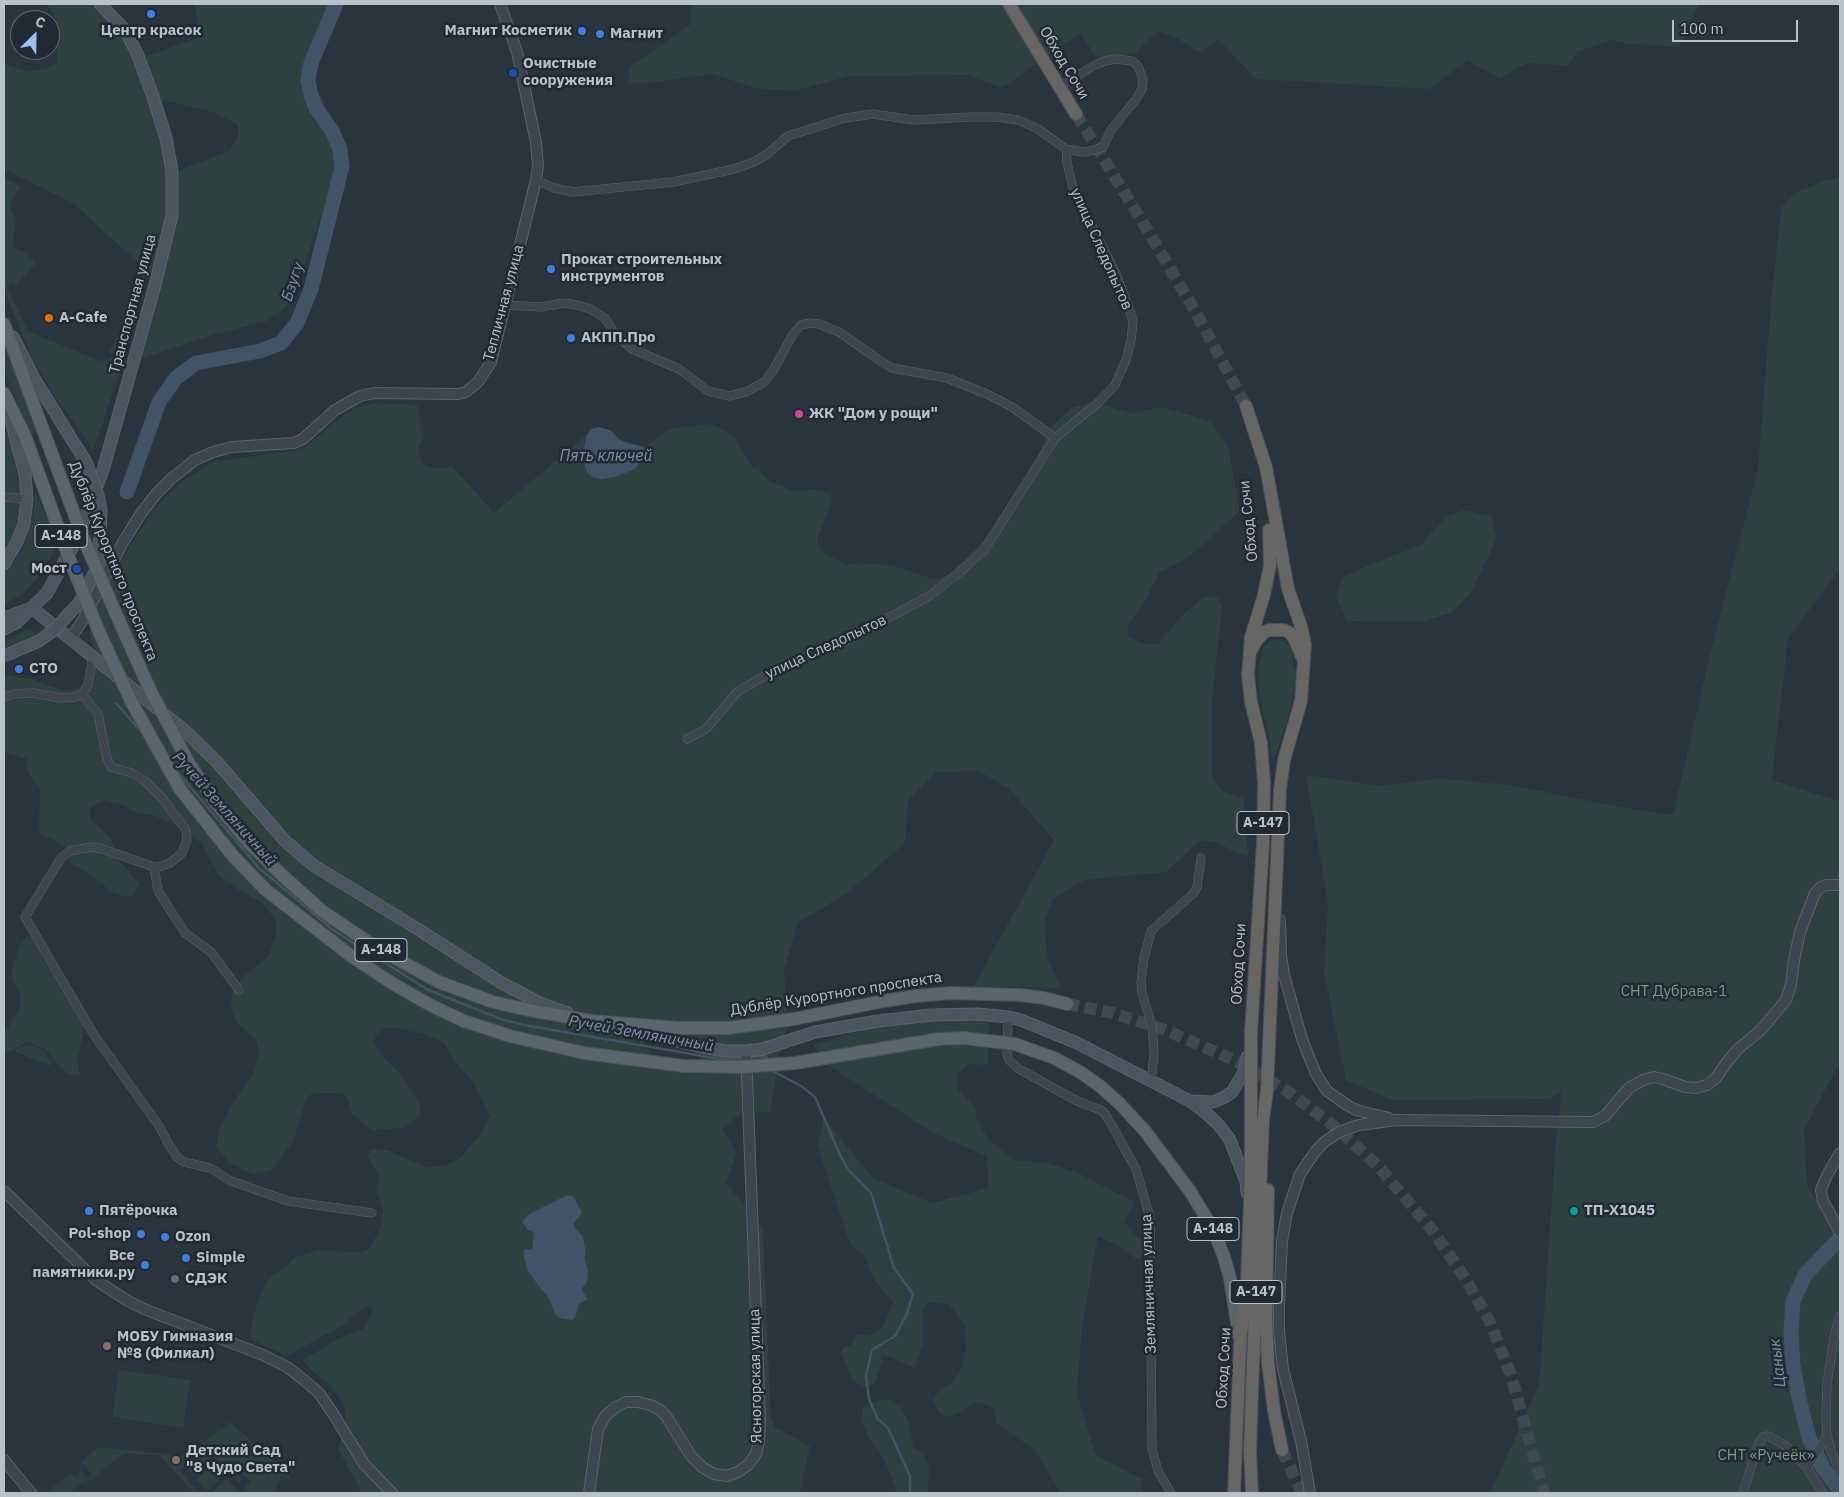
<!DOCTYPE html>
<html>
<head>
<meta charset="utf-8">
<style>
  body { margin:0 }
  #map { position:relative; width:1844px; height:1497px; overflow:hidden; background:#29343e; font-family:"IBM Plex Sans",sans-serif }
  canvas { display:block }
  .frame { position:absolute; inset:0; border:5px solid #b9c1c9; pointer-events:none }
  .north { position:absolute; left:10px; top:10px; width:50px; height:50px; box-sizing:border-box; background:#212a34; border:1px solid #5e6670; border-radius:50%; rotate:23deg; font-size:14px; font-weight:700; line-height:20px; text-align:center; color:#b9c1c9 }
  .north::after { content:''; display:block; margin:auto; width:18px; height:22px; background:#9bc1ed; clip-path:polygon(50% 0,100% 100%,50% 72%,0 100%) }
  .scale { position:absolute; left:1672px; top:20px; width:126px; height:22px; box-sizing:border-box; border:2px solid #b9c1c9; border-top:0; padding-left:6px; font-size:15px; line-height:18px; white-space:nowrap; color:#b9c1c9; -webkit-text-stroke:4px #212a34; paint-order:stroke }
</style>
</head>
<body>
<div id="map">
<canvas width="1844" height="1497"></canvas>
<div class="frame"></div>
<div class="north">С</div>
<div class="scale">100 m</div>
</div>
<script>
const context = document.querySelector('canvas').getContext('2d');
context.lineJoin = 'round';
function fill(path, color) { context.fillStyle = color; context.fill(path, 'evenodd'); }
const toPath = rows => new Path2D(rows.map(r => 'M' + r).join(''));
function stroke(path, color, width, dash) { context.strokeStyle = color; context.lineWidth = width; context.lineCap = dash ? 'butt' : 'round'; context.setLineDash(dash || []); context.stroke(path); }
function write(font, color, halo, rows, align = 'center') {
  context.font = font + ' "IBM Plex Sans",sans-serif'; context.lineWidth = 5; context.setLineDash([]); context.textBaseline = 'middle'; context.strokeStyle = halo; context.fillStyle = color; for (const [text, x, y, turn = 0] of rows) {
    context.save(); context.translate(x, y); context.rotate((+turn || 0) * Math.PI / 180); context.textAlign = isNaN(turn) ? turn : align; if (halo) context.strokeText(text, 0, 0); context.fillText(text, 0, 0); context.restore();
  }
}
fill(toPath([
  [47,4,106,4,144,57,201,37,194,4,333,4,303,95,342,156,296,289,285,308,267,321,216,334,134,361,156,279,149,273,145,288,140,290,136,285,141,265,73,203,4,169,4,64,28,71,46,69,57,62,56,20],
  [162,100,213,112,238,125,238,138,229,151,176,172,174,141],
  [691,4,1699,4,1679,47,1629,44,1612,40,1577,52,1567,66,1527,63,1500,78,1468,61,1429,89,1256,79,1218,39,1200,53,1174,36,1158,31,1134,54,1097,58,1080,33,1002,88,967,75,849,76,795,91,759,89,712,74,658,82,627,84,630,67,691,24],
  [1840,173,1840,569,1788,638,1772,780,1839,801,1840,1065,1834,1073,1804,1130,1807,1184,1840,1242,1840,1493,1490,1493,1539,1385,1556,1140,1562,1085,1560,1092,1550,1099,1392,1100,1346,1080,1324,972,1328,904,1306,775,1382,786,1438,778,1509,785,1637,810,1673,815,1710,655,1758,469,1771,302,1781,208,1792,194,1821,182,1838,178],
  [4,177,21,187,12,200,10,207,11,212,16,218,13,247,25,253,36,263,16,285,13,283,7,287,28,331,102,362,105,359,108,360,110,357,123,364,103,421,104,423,102,425,93,450,52,392,33,360,4,290],
  [136,314,125,352,120,356,109,353,128,316],
  [4,334,38,432,30,435,4,370],
  [377,403,417,405,424,435,420,445,419,455,423,464,432,468,453,467,494,513,587,434,591,429,603,428,610,430,619,439,644,447,672,428,713,424,735,438,750,464,770,481,794,491,819,489,829,493,832,501,817,541,819,548,826,555,848,565,859,563,891,565,933,579,947,576,986,539,1029,475,1050,428,1071,408,1088,403,1104,405,1131,413,1162,407,1210,421,1228,447,1240,511,1189,557,1159,573,1145,601,1129,623,1127,636,1141,643,1158,644,1181,616,1201,599,1212,596,1219,599,1222,606,1212,703,1212,776,1221,790,1244,798,1248,856,1235,852,1216,842,1199,841,1166,872,1084,880,1053,899,1045,920,1047,956,1061,988,1014,986,972,989,1054,840,1009,789,979,771,936,772,908,801,905,843,847,893,798,923,784,970,788,1027,780,1053,770,1113,745,1110,722,1129,737,1153,726,1183,763,1228,771,1419,776,1428,810,1446,800,1493,362,1493,338,1449,346,1417,344,1404,328,1383,310,1369,303,1360,336,1340,363,1329,372,1314,371,1308,365,1306,342,1326,292,1353,285,1355,254,1341,251,1337,250,1331,256,1307,264,1286,271,1276,286,1267,294,1258,318,1250,362,1252,369,1249,380,1229,383,1209,376,1190,380,1177,367,1155,372,1149,388,1150,425,1167,447,1165,461,1157,480,1135,490,1116,474,1084,450,1055,445,1043,426,1035,397,1028,383,1028,376,1035,374,1043,384,1058,399,1072,419,1103,421,1114,404,1128,372,1130,352,1114,348,1099,341,1093,313,1093,306,1099,293,1142,270,1171,253,1174,231,1164,216,1148,219,1130,232,1104,254,1072,259,1051,256,1039,238,1024,231,1010,232,993,241,979,269,955,276,933,276,920,262,903,242,892,219,876,202,844,177,826,153,815,138,813,120,804,104,800,91,807,89,819,111,838,116,857,139,883,134,895,127,897,111,892,92,875,71,864,65,846,39,833,40,790,34,782,27,769,27,759,4,752,4,675,33,679,43,684,66,691,81,687,90,665,89,655,93,643,89,634,98,598,114,565,119,563,150,515,163,499,184,480,215,461,296,451,305,447,345,414,355,408],
  [646,1034,701,1047,704,1054,690,1074,660,1068,643,1041],
  [4,428,11,443,22,492,19,526,4,556],
  [35,491,58,542,48,562,38,577,21,595,4,605,4,570,15,561,26,542,34,509],
  [1465,510,1491,516,1497,538,1472,591,1451,613,1420,622,1346,621,1336,596,1342,578,1367,566,1421,545,1446,516],
  [29,629,38,634,4,650,4,641],
  [1276,640,1284,641,1291,648,1294,669,1296,669,1296,679,1288,718,1275,757,1271,755,1270,746,1271,746,1271,743,1262,708,1258,680,1260,660,1263,647,1270,641],
  [26,936,34,938,43,960,61,985,83,1026,82,1040,77,1059,80,1076,67,1073,61,1068,46,1050,28,1042,4,1054,4,1034,20,1008,20,996,12,979,12,971,19,946],
  [905,1017,989,1021,988,1065,968,1064,957,1075,958,1089,976,1108,976,1118,987,1137,1013,1160,1047,1163,1078,1173,1135,1202,1124,1222,1147,1247,1145,1252,1139,1259,1135,1258,1123,1248,1098,1236,1082,1327,1077,1394,1096,1455,1142,1479,1141,1493,1060,1493,1035,1450,997,1424,993,1408,982,1403,972,1404,961,1412,948,1417,938,1412,933,1398,939,1391,952,1382,961,1369,966,1349,964,1324,949,1304,929,1302,923,1310,923,1342,915,1368,884,1355,875,1383,867,1387,858,1384,851,1378,841,1353,843,1347,850,1346,858,1335,870,1335,883,1327,893,1302,874,1280,864,1255,851,1246,817,1145,824,1118,873,1178,932,1203,988,1188,987,1156,933,1133,828,1065,813,1045],
  [29,1044,42,1049,51,1063,50,1066,14,1051],
  [119,1370,190,1380,183,1428,112,1417],
  [891,1399,901,1406,910,1426,913,1447,923,1453,929,1466,928,1493,896,1493,895,1485,884,1459,868,1437,861,1419,863,1407,880,1400],
  [230,1422,290,1474,289,1479,281,1476,275,1493,246,1493,243,1489,251,1482,241,1472,238,1475,242,1479,238,1483,215,1458,208,1458,211,1461,194,1476,185,1466,179,1470,199,1493,194,1493,160,1456,126,1453,117,1458,100,1473,98,1472,98,1474,91,1481,88,1479,70,1493,45,1493,71,1473,74,1477,81,1471,88,1478,92,1474,81,1462,99,1447,185,1456],
  [213,1464,224,1476,207,1491,196,1479],
  [227,1479,238,1491,235,1493,211,1493]
]), '#2c4140');
fill(toPath([
  [598,427,610,430,619,439,627,443,644,447,647,449,648,452,635,469,615,477,601,479,592,477,587,472,585,467,584,450,587,434,591,429],
  [567,1195,573,1196,576,1201,582,1213,574,1223,575,1228,583,1237,585,1248,585,1260,588,1270,587,1283,582,1288,582,1291,588,1299,579,1304,575,1318,572,1320,560,1318,556,1316,549,1298,538,1285,528,1271,524,1257,524,1249,532,1250,534,1232,528,1230,522,1222,525,1218,531,1213]
]), '#415366');
stroke(toPath([
  [116,703,143,734],
  [175,769,259,868,333,930,428,990,501,1019,524,1025,720,1059,743,1058],
  [748,1057,766,1056,767,1060],
  [771,1070,801,1086,815,1097,840,1155,848,1169,871,1193,894,1268,913,1294,906,1316,895,1336,872,1350,866,1375,869,1399,877,1418,888,1428,910,1476,910,1493]
]), '#415366', 2.5);
stroke(toPath([
  [127,492,159,402,176,378,196,363,260,351,281,343,297,323,311,289,342,167,340,149,332,131,316,108,311,95,308,80,311,63,336,4],
  [1840,1238,1805,1275,1793,1301,1791,1332,1793,1365,1800,1403,1809,1438,1823,1468,1840,1490]
]), '#415366', 15);
stroke(toPath([
  [1067,1004,1113,1013,1168,1031,1236,1061,1287,1091,1334,1126,1378,1166,1433,1231,1465,1278,1490,1322,1511,1375,1544,1493]
]), '#3f4953', 12, [12, 6]);
stroke(toPath([
  [1076,114,1145,226,1195,311,1246,406],
  [1282,1450,1302,1493]
]), '#3f4953', 12, [12, 6]);
const minor = toPath([
  [536,180,554,188,573,192,673,182,734,169,754,162,766,155,788,136,845,118,873,114,914,120,970,117,997,117,1018,120,1038,129,1066,149,1083,152,1090,151,1103,147,1111,130,1137,98,1142,89,1143,80,1138,66,1132,61,1115,59,1105,61,1095,65,1059,87],
  [505,305,541,307,564,303,577,305,590,309,605,318,616,335,632,349,679,369,708,391,729,396,746,392,764,382,773,371,793,334,801,325,810,323,819,324,839,332,879,360,892,368,947,378,989,395,1012,407,1055,438,1099,402,1115,385,1126,360,1131,341,1133,321,1129,308,1116,274,1073,188,1067,163,1066,149],
  [4,497,27,499],
  [82,694,98,714,107,759,111,767,132,773,145,781,162,798,186,830,187,840,182,853,170,863,159,867,154,867],
  [4,697,14,694,33,693,60,698,75,697,82,694,88,685,93,657],
  [687,739,706,729,737,692,785,664,840,644,929,596,960,572,984,550,1055,438],
  [239,990,211,952,185,933,158,891,154,867,103,849,91,847,70,851,61,858,25,917,94,1035,159,1126,169,1145,177,1157,184,1162,210,1168,231,1181,288,1201,372,1213],
  [1008,1017,1007,1055,1009,1060,1019,1069,1077,1101,1101,1110,1106,1115,1136,1169,1150,1218,1152,1449,1158,1471,1171,1493],
  [1151,1081,1154,1055,1153,1037,1152,1026,1142,993,1141,982,1144,958,1151,931,1194,893,1197,887,1201,858],
  [1840,1316,1835,1332,1827,1383,1826,1417,1827,1436,1831,1451,1840,1471],
  [1807,1468,1827,1436],
  [1743,1493,1758,1445,1763,1437,1768,1436,1786,1446,1807,1468,1823,1493]
]);
const tertiary = toPath([
  [71,638,83,620,122,544,140,515,156,494,172,478,195,460,213,452,232,447,294,443,303,439,335,410,360,396,374,393,458,394,466,392,478,382,491,362,536,180,538,166,536,142,517,52,500,4],
  [1280,920,1281,956,1284,975,1302,1039,1316,1074,1327,1091,1347,1105,1356,1110,1389,1118],
  [1840,1153,1827,1175,1821,1190,1823,1201,1840,1232],
  [4,1191,97,1281,128,1301,144,1309,263,1355,287,1367,305,1381,319,1393,334,1415,364,1464,392,1493],
  [4,1460,31,1493],
  [589,1493,598,1429,606,1415,616,1407,626,1402,638,1402,653,1406,660,1410,666,1416,691,1456,702,1467,714,1474,727,1476,738,1472,748,1465,756,1454,759,1442,760,1418,746,1051],
  [1310,1493,1301,1441,1283,1369,1279,1331,1279,1305,1282,1241,1287,1213,1300,1174,1315,1152,1323,1143,1339,1132,1359,1125,1397,1120,1593,1122,1605,1116,1629,1088,1643,1080,1654,1077,1663,1079,1685,1087,1696,1088,1707,1085,1716,1078,1727,1062,1738,1049,1762,1029,1786,1000,1791,985,1794,960,1800,932,1815,893,1821,887,1826,885,1840,885]
]);
const secondary = toPath([
  [13,337,35,380,53,409],
  [4,564,17,542,24,524,27,499,25,474,7,406],
  [32,608,184,730,217,762,285,841,313,865,421,931,500,982,540,1003,568,1013],
  [4,618,26,610],
  [4,629,16,623,47,593,77,539,103,470,155,285,172,215,172,171,166,138,152,94,137,53,124,29,100,4],
  [617,1027,702,1047,725,1051,746,1051,763,1049,815,1032,878,1021,932,1015,978,1014,1008,1017,1021,1020,1077,1043,1190,1101,1201,1109,1217,1123,1229,1138,1246,1181,1247,1193],
  [1192,1101,1213,1102,1223,1098,1232,1092,1244,1072,1247,1057]
]);
const primary = toPath([
  [4,324,53,457],
  [4,393,25,436],
  [794,1019,884,1001,916,996,950,993,1020,995,1044,998,1067,1004],
  [1145,1131,1190,1191,1213,1229,1224,1257,1230,1278,1239,1336]
]);
const trunk = toPath([
  [1009,4,1076,114],
  [1246,406,1266,467,1288,589,1301,626,1305,645,1301,701,1284,760,1280,790,1267,1090,1263,1121,1253,1364,1250,1452,1252,1493],
  [1252,649,1256,641,1264,632,1269,630,1284,630,1290,633,1294,638,1302,657],
  [1268,1190,1266,1320,1268,1363,1274,1411,1282,1450],
  [1234,1493,1240,1345,1247,1281,1251,1176,1251,1032,1263,844,1264,783,1261,743,1251,702,1248,675,1251,637,1264,595,1270,565,1269,530]
]);
stroke(minor, '#5b636c', 9);
stroke(tertiary, '#5b636c', 12);
stroke(secondary, '#5b636c', 13);
stroke(primary, '#49515b', 14);
stroke(trunk, '#485059', 14);
stroke(minor, '#3d454f', 8);
stroke(tertiary, '#3d454f', 10);
stroke(secondary, '#4b5561', 11);
stroke(primary, '#5b656e', 12);
stroke(trunk, '#686664', 12);
const secondaryBridge = toPath([
  [4,656,39,641,54,630,79,603,96,570,99,560,101,510,98,495,87,464,53,409]
]);
const primaryBridge = toPath([
  [25,436,71,563,100,634,132,703,180,789,233,856,266,890,351,956,395,985,432,1006,464,1021,510,1036,584,1053,684,1066,741,1067,795,1063,939,1039,964,1038,1015,1044,1054,1058,1080,1072,1100,1086,1119,1103,1145,1131],
  [53,457,84,540,120,623,151,692,190,765,215,802,249,843,282,875,322,911,377,948,439,982,493,1002,529,1010,592,1021,679,1028,729,1028,794,1019]
]);
stroke(secondaryBridge, '#5b636c', 13, []);
stroke(primaryBridge, '#49515b', 14, []);
stroke(secondaryBridge, '#4b5561', 11);
stroke(primaryBridge, '#5b656e', 12);
for (const [x, y, r, color] of [
  [151,14,5,"#3f7fe0"],
  [582,31,5,"#3f7fe0"],
  [600,34,5,"#3f7fe0"],
  [513,73,5,"#1a4fb4"],
  [551,269,5,"#3f7fe0"],
  [49,318,5,"#e8710a"],
  [571,338,5,"#3f7fe0"],
  [799,414,5,"#d1479c"],
  [77,569,5,"#1a4fb4"],
  [19,669,5,"#3f7fe0"],
  [89,1211,5,"#3f7fe0"],
  [1574,1211,5,"#0f9aa8"],
  [141,1234,5,"#3f7fe0"],
  [165,1237,5,"#3f7fe0"],
  [186,1258,5,"#3f7fe0"],
  [145,1265,5,"#3f7fe0"],
  [175,1279,5,"#5c6f8a"],
  [107,1346,5,"#8d6e63"],
  [176,1460,5,"#8d6e63"]
]) { const dot = new Path2D(); dot.arc(x, y, r, 0, 2 * Math.PI); context.fillStyle = color; context.fill(dot); stroke(dot, '#212a34', 2); }
for (const [x, y, w] of [
  [61,536,52],
  [1263,823,52],
  [381,950,52],
  [1213,1229,52],
  [1256,1292,52]
]) { const box = new Path2D(); box.roundRect(x - w / 2, y - 11.5, w, 23, 4); context.fillStyle = '#212a34'; context.fill(box); stroke(box, '#b9c1c9', 1); }
write('bold 14px', '#b9c1c9', null, [
  ["А-148",61,536],
  ["А-147",1263,823],
  ["А-148",381,950],
  ["А-148",1213,1229],
  ["А-147",1256,1292]
]);
write('bold 15px', '#b9c1c9', '#212a34', [
  ["Центр красок",151,31,"center"],
  ["Магнит Косметик",572,31,"right"],
  ["Магнит",610,34],
  ["Очистные",523,64],
  ["сооружения",523,81],
  ["Прокат строительных",561,260],
  ["инструментов",561,277],
  ["A-Cafe",59,318],
  ["АКПП.Про",581,338],
  ["ЖК \"Дом у рощи\"",809,414],
  ["Мост",67,569,"right"],
  ["СТО",29,669],
  ["Пятёрочка",99,1211],
  ["ТП-Х1045",1584,1211],
  ["Pol-shop",131,1234,"right"],
  ["Ozon",175,1237],
  ["Все",135,1256,"right"],
  ["памятники.ру",135,1273,"right"],
  ["Simple",196,1258],
  ["СДЭК",185,1279],
  ["МОБУ Гимназия",117,1337],
  ["№8 (Филиал)",117,1354],
  ["Детский Сад",186,1451],
  ["\"8 Чудо Света\"",186,1468]
], 'left');
write('15px', '#b9c1c9', '#212a34', [
  ["Обход Сочи",1064,63,59],
  ["улица Следопытов",1101,249,66],
  ["Тепличная улица",504,303,-75],
  ["Транспортная улица",133,304,-75],
  ["Обход Сочи",1249,521,-96],
  ["Дублёр Курортного проспекта",113,561,68],
  ["улица Следопытов",826,647,-25],
  ["Обход Сочи",1239,964,-87],
  ["Дублёр Курортного проспекта",836,994,-9],
  ["Земляничная улица",1149,1284,-92],
  ["Обход Сочи",1224,1368,-87],
  ["Ясногорская улица",756,1376,-91]
]);
write('15px', '#7a9c80', '#212a34', [
  ["СНТ Дубрава-1",1674,992],
  ["СНТ «Ручеёк»",1766,1456]
]);
write('italic 16px', '#7e93a9', '#212a34', [
  ["Бзугу",293,282,-72],
  ["Пять ключей",606,456],
  ["Ручей Земляничный",224,809,48],
  ["Ручей Земляничный",641,1034,10],
  ["Цанык",1778,1363,-97]
]);
</script>
</body>
</html>
